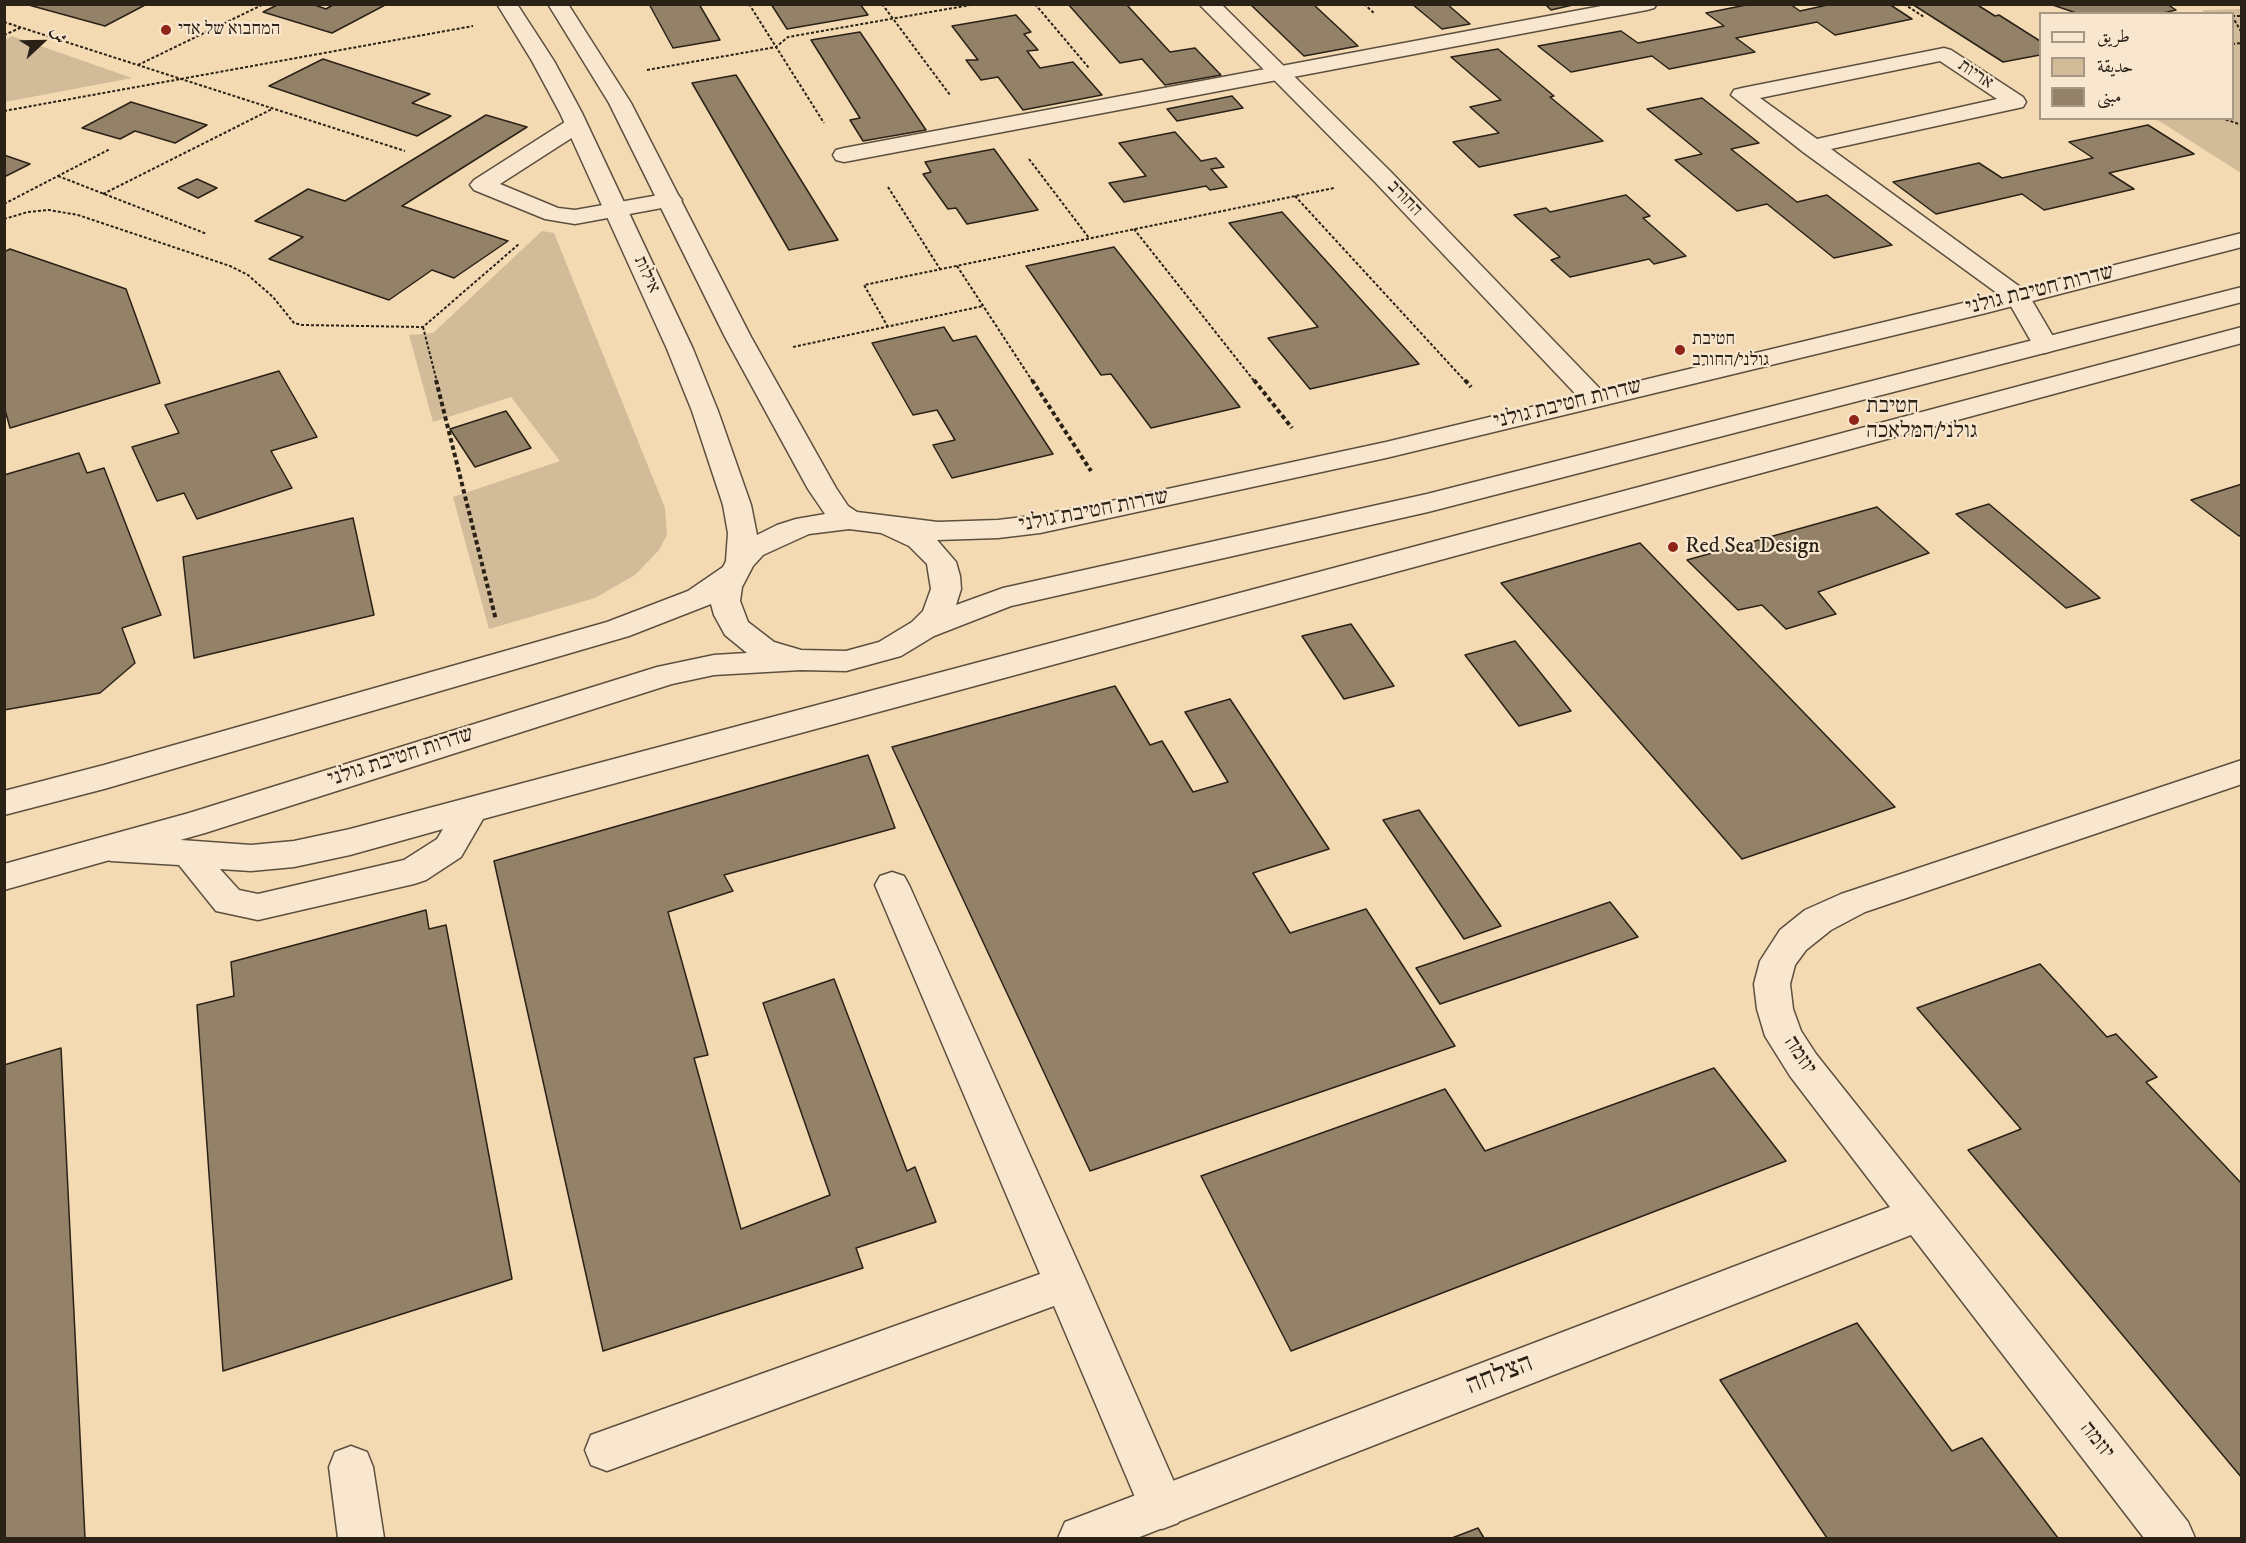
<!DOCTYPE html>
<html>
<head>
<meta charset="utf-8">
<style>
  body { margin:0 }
  #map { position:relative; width:2246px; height:1543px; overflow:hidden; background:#f4dab3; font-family:"IM FELL DW Pica",Amiri,serif }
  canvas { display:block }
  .frame { position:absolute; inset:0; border:6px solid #2a2117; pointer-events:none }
  .legend { position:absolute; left:2039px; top:12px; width:195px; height:108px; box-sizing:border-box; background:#f8e7ce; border:2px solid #a69885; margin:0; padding:8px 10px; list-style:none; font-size:18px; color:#2a2117 }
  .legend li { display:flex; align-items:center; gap:12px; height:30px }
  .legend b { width:30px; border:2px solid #a69885 }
  .north { position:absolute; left:12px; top:12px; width:60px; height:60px; -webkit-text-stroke:4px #f8e7ce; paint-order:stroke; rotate:68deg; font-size:16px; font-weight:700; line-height:24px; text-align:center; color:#2a2117 }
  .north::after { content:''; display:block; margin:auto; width:21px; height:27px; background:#2a2117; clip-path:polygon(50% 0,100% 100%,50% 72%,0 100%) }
</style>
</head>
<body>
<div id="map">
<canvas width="2246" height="1543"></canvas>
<div class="frame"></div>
<ul class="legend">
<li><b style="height:8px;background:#f8e7ce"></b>طريق</li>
<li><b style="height:16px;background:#d2bb98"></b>حديقة</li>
<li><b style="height:16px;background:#938168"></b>مبنى</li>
</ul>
<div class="north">ش</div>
</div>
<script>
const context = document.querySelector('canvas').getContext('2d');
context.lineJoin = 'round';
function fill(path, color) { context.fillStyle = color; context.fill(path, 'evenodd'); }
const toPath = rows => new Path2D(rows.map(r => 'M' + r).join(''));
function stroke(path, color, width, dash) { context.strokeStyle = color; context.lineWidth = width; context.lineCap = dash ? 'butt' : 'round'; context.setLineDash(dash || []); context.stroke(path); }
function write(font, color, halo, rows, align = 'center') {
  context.font = font + ' "IM FELL DW Pica","Frank Ruhl Libre",serif'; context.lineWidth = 4.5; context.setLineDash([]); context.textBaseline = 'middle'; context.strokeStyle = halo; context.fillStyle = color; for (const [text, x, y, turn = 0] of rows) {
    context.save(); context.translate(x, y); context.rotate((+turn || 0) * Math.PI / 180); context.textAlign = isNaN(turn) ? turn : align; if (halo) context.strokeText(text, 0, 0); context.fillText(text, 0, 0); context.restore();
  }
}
fill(toPath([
  [2241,9,2242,9,2241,173,2156,119,2232,118,2232,14,2205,13,2202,10],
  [12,36,132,78,5,102,5,40],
  [542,231,554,233,665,508,667,535,659,550,635,575,595,598,489,629,453,497,560,461,511,397,433,422,409,335,433,333]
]), '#d2bb98');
const building = toPath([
  [25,4,147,4,105,26,25,4],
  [279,4,312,4,326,9,334,4,387,4,332,33,263,12,279,4],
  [649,4,699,4,720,40,673,48,649,4],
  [771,4,860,4,868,15,787,29,771,4],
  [1068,4,1126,4,1170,52,1195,48,1221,75,1165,85,1142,59,1120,63,1068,4],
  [1250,4,1313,4,1358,46,1304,56,1250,4],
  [1412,4,1447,4,1470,24,1442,29,1412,4],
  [1545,4,1577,4,1551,10,1545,4],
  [1751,4,1790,4,1800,11,1832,4,1889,4,1912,19,1835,35,1817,22,1736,38,1755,52,1669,69,1652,56,1571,72,1538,46,1621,31,1638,43,1724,26,1706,13,1751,4],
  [1912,4,1976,4,1995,16,1999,15,2040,41,2040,55,2003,62,1912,4],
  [2050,4,2167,4,2176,10,2159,14,2079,14,2050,4],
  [1016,15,1031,32,1024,34,1038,50,1027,51,1040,68,1073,62,1102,95,1023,110,998,77,981,80,966,60,978,60,952,26,1016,15],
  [860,32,926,130,863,141,850,120,860,118,811,40,860,32],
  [1498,49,1554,96,1550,97,1603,141,1479,167,1453,142,1499,133,1470,107,1501,100,1451,57,1498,49],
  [323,59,430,94,412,103,451,116,417,136,269,86,323,59],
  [736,75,838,240,789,250,692,83,736,75],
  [1232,96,1243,108,1177,121,1167,109,1232,96],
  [1702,98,1759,143,1731,149,1797,202,1827,195,1892,245,1834,258,1767,204,1737,211,1675,160,1702,154,1647,109,1702,98],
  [131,102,207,125,175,143,135,131,120,139,82,128,131,102],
  [486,115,527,127,402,206,508,241,454,278,432,270,389,300,269,259,303,237,255,221,308,189,345,201,486,115],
  [2148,125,2194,154,2109,173,2134,189,2044,210,2022,194,1936,214,1893,182,1979,163,2002,178,2093,158,2069,142,2148,125],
  [1175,132,1201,161,1216,158,1224,167,1211,169,1227,187,1210,190,1206,186,1124,202,1109,183,1146,176,1119,143,1175,132],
  [994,149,1038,210,967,224,956,208,948,209,923,174,931,172,925,162,994,149],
  [4,155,30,164,4,177,4,155],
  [197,179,217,188,198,198,178,188,197,179],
  [1626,195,1650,216,1643,218,1686,256,1654,264,1649,259,1570,277,1551,260,1560,257,1514,215,1546,208,1550,212,1626,195],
  [1282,212,1419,364,1310,389,1268,338,1318,327,1229,223,1282,212],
  [1114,247,1240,407,1151,428,1111,374,1101,375,1026,266,1114,247],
  [10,249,126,289,160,383,10,428,4,406,4,252,10,249],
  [944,327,953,341,976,336,1053,454,952,478,933,445,955,440,937,410,913,415,872,343,944,327],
  [279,371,317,437,271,451,292,488,197,519,184,493,157,501,132,447,179,433,165,405,279,371],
  [506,411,531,448,475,467,450,429,506,411],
  [79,453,87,473,104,468,161,615,122,628,135,663,100,693,4,710,4,475,79,453],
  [2242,484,2242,535,2239,536,2191,500,2242,484],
  [1989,504,2100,598,2066,608,1956,514,1989,504],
  [1877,507,1929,553,1818,592,1836,614,1786,629,1762,605,1738,610,1687,560,1877,507],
  [353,518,374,615,194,658,183,557,353,518],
  [1640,543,1895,807,1742,859,1501,583,1640,543],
  [1351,624,1394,686,1344,699,1302,636,1351,624],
  [1515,641,1571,711,1519,726,1465,655,1515,641],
  [1115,686,1150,745,1162,741,1193,792,1228,782,1185,712,1230,699,1329,849,1253,873,1290,933,1366,909,1455,1046,1090,1171,892,747,1115,686],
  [868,755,895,828,724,875,733,891,668,912,708,1055,694,1058,741,1229,830,1195,763,1003,834,979,907,1171,915,1167,936,1222,856,1248,863,1268,603,1351,494,861,868,755],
  [1419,810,1501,926,1464,939,1383,820,1419,810],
  [1610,902,1638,937,1440,1004,1416,968,1610,902],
  [426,910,429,929,446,925,512,1279,223,1371,197,1005,234,996,231,962,426,910],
  [2040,964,2107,1037,2116,1034,2157,1077,2146,1082,2242,1184,2242,1478,1968,1150,2021,1129,1917,1008,2040,964],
  [61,1048,85,1538,4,1538,4,1065,61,1048],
  [1714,1068,1786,1161,1291,1351,1201,1176,1445,1089,1485,1151,1714,1068],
  [1857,1323,1952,1451,1982,1438,2058,1538,1827,1538,1720,1380,1857,1323],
  [1478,1528,1484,1538,1452,1538,1478,1528]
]);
fill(building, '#938168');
stroke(building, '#2a2117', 1.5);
const service = toPath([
  [1612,4,1657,4,1654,8,1647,10,844,162,836,160,833,155,836,150,844,148,1612,4],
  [576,118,584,120,587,125,584,130,500,184,558,208,575,210,670,193,678,195,682,200,678,205,575,224,545,219,474,190,470,185,474,180,568,120,576,118],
  [2242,327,2242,343,483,819,461,857,426,880,414,884,258,920,216,911,179,865,111,861,99,857,94,848,99,839,111,835,251,845,294,841,350,829,2242,327],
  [443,829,437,839,404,860,258,894,239,890,220,869,251,871,294,867,350,855,443,829],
  [892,872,904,876,909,885,1087,1283,1185,1507,1178,1523,1162,1529,1146,1523,1054,1306,607,1471,591,1465,585,1450,591,1435,1040,1274,875,885,880,876,892,872],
  [351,1446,367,1452,373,1467,384,1538,338,1538,329,1467,335,1452,351,1446]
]);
const minor = toPath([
  [1199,4,1221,4,1391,172,1604,393,1608,399,1604,405,1595,407,1586,405,1375,182,1199,4],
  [1944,48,1951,50,2023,97,2026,102,2023,107,1831,149,2027,292,2058,345,2054,350,2045,353,2036,350,2008,301,1803,152,1731,95,1734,90,1742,88,1944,48],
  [1940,61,1997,99,1817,139,1760,98,1940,61],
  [2242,760,2242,784,1865,912,1831,930,1806,950,1795,965,1790,984,1793,1009,1801,1031,1816,1054,2188,1522,2195,1538,2144,1538,1911,1235,1137,1538,1058,1538,1065,1522,1081,1516,1890,1207,1790,1076,1765,1036,1757,1009,1754,984,1760,961,1780,930,1805,910,1841,894,2242,760]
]);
const tertiary = toPath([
  [497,4,517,4,554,61,582,113,693,349,718,411,751,505,757,535,777,525,796,519,825,514,808,489,725,337,609,103,548,4,568,4,631,103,751,337,836,488,848,506,857,512,938,522,998,520,1040,515,1116,500,1386,442,1984,298,2242,233,2242,247,1986,313,1386,458,1040,533,998,538,937,540,956,562,960,576,961,589,956,605,1003,588,1427,494,2242,287,2242,302,1428,512,1011,606,934,636,901,656,846,671,801,670,714,675,672,684,205,833,4,890,4,864,189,813,657,667,714,655,747,653,725,635,714,615,711,604,629,636,104,789,4,815,4,791,104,765,607,622,688,591,723,567,726,561,728,533,723,505,692,411,667,349,560,113,532,61,497,4],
  [849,529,881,533,909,546,927,564,931,589,923,611,912,622,879,642,846,651,801,650,774,642,748,622,740,601,742,587,753,566,763,555,809,534,849,529]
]);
stroke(service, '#5c4f3e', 3);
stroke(minor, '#5c4f3e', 3);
stroke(tertiary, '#5c4f3e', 3);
stroke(toPath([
  [749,4,824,123],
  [882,4,950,95],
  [1035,4,1089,68],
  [1364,4,1375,14],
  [1904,4,1924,17],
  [2232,16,2242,33],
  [2232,16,2242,16],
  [4,22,405,151],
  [4,35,20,28],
  [2232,44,2242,43],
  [138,65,264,4],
  [647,70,776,47,788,37,976,4],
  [4,111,473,26],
  [2221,118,2242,125],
  [1029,159,1089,238],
  [58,176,207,234],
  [888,187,940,269],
  [103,194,272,109],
  [1295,196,1466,382],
  [4,204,110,149],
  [4,219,28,212,49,210,78,215,230,266,248,275,273,297,294,323,302,325,423,327,519,244],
  [1134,229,1255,382],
  [957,266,1033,382],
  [423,327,437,382],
  [888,327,864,285,1334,188],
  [793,347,983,306]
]), '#2a2117', 2, [3, 2]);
stroke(toPath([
  [436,380,496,620],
  [1032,380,1091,471],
  [1254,380,1292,428],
  [1465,380,1471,387]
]), '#2a2117', 4, [4.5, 3]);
fill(service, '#f8e7ce');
fill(minor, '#f8e7ce');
fill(tertiary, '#f8e7ce');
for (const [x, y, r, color] of [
  [166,30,6,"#8f2418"],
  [1680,350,6,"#8f2418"],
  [1854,420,6,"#8f2418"],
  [1673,547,6,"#8f2418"]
]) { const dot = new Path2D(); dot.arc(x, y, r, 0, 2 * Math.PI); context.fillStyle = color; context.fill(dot); stroke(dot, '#f8e7ce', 2); }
write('18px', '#2a2117', '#f8e7ce', [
  ["המחבוא של אדי",178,30],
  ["חטיבת",1692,340],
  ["גולני/החורב",1692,361]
], 'left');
write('18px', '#2a2117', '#f8e7ce', [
  ["אריות",1975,75,34],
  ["החורב",1404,199,46],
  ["אילות",646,275,65]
]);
write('22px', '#2a2117', '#f8e7ce', [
  ["שדרות חטיבת גולני",2040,291,-14],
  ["שדרות חטיבת גולני",1568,405,-14],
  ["שדרות חטיבת גולני",1094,512,-11],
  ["שדרות חטיבת גולני",401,758,-18],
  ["יוזמה",1799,1056,57],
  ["יוזמה",2096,1441,52]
]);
write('22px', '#2a2117', '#f8e7ce', [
  ["חטיבת",1866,407],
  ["גולני/המלאכה",1866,432],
  ["Red Sea Design",1685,547]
], 'left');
write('27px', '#2a2117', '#f8e7ce', [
  ["הצלחה",1500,1376,-21]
]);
</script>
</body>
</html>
